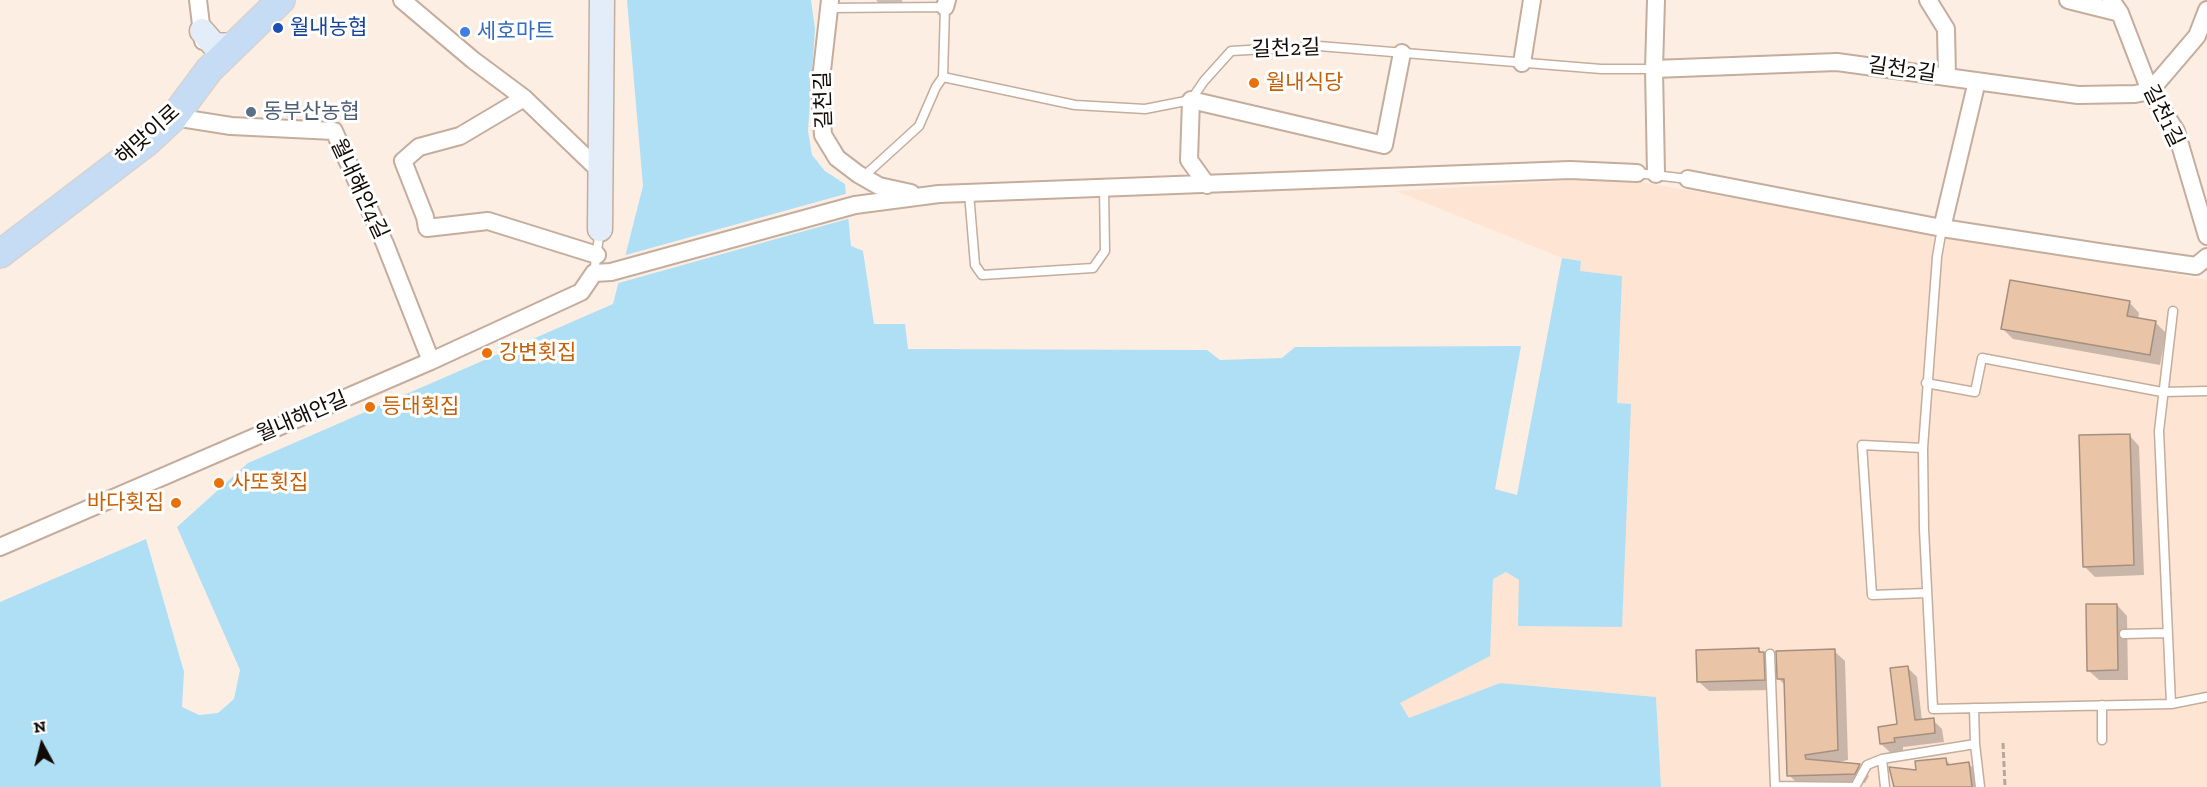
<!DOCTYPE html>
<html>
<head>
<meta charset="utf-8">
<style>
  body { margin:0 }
  #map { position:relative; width:2207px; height:787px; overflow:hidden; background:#fdeee4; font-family:"Zilla Slab",serif }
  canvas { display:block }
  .north { position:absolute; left:12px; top:715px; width:60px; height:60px; -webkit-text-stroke:4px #fff; paint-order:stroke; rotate:353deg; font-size:16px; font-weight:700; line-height:24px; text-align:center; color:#110a05 }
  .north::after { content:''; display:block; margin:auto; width:21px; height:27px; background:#110a05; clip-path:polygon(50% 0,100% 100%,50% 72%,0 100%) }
</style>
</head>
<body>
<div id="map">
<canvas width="2207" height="787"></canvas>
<div class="north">N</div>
</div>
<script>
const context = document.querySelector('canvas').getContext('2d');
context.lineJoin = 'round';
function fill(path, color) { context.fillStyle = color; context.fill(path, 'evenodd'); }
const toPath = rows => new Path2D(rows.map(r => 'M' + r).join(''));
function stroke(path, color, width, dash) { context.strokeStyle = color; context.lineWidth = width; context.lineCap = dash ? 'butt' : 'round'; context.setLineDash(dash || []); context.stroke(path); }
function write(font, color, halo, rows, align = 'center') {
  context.font = font + ' "Zilla Slab","Noto Sans KR",serif'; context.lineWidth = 6; context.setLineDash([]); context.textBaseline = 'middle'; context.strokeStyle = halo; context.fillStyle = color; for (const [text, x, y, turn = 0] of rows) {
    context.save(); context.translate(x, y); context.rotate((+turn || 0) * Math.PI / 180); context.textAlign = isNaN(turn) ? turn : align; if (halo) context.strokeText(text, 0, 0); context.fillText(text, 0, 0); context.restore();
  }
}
fill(toPath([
  [1617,178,2207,280,2207,787,1661,787,1656,697,1500,683,1409,718,1400,702,1489,656,1493,579,1506,572,1519,580,1631,404,1617,403,1580,271,1581,261,1562,258,1396,191]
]), '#fde4d3');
fill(toPath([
  [627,0,811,0,815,29,808,131,812,155,825,171,845,184,851,246,863,251,874,324,905,324,908,349,1207,350,1220,360,1282,358,1295,347,1521,346,1495,489,1517,495,1562,258,1581,261,1580,271,1622,276,1617,403,1631,404,1622,627,1518,626,1519,580,1506,572,1493,579,1490,656,1400,703,1409,718,1500,683,1656,697,1661,787,0,787,0,602,146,539,184,672,182,707,199,715,218,713,234,699,240,670,177,527,248,463,613,304,643,186]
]), '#afdff4');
fill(toPath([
  [849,193,851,218,615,284,622,256]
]), '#fdeee4');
fill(toPath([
  [876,0,902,0,903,5,885,9],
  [2129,302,2139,313,2138,320,2156,323,2166,333,2160,365,2013,339,2002,328],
  [2129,435,2139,446,2144,575,2095,577,2084,566],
  [2117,605,2127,616,2128,680,2099,680,2088,670],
  [1759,650,1774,663,1774,690,1709,691,1698,681],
  [1834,651,1845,661,1848,760,1834,763,1859,766,1869,776,1865,783,1799,785,1789,775,1786,686,1779,679],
  [1907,667,1917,677,1922,721,1933,720,1942,729,1944,742,1903,747,1903,751,1891,753,1881,744,1898,726],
  [1945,759,1952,766,1969,764,1979,774,1980,787,1896,787,1918,772]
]), '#0003');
const building = toPath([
  [2010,280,2130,301,2127,316,2156,321,2150,355,2001,329,2010,280],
  [2130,434,2134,565,2083,567,2079,435,2130,434],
  [2086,604,2117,604,2118,670,2087,671,2086,604],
  [1759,648,1759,652,1764,652,1765,680,1697,682,1696,650,1759,648],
  [1835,649,1838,750,1805,755,1806,759,1860,764,1855,774,1787,776,1784,679,1777,679,1776,651,1835,649],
  [1908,666,1915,720,1934,718,1935,733,1894,738,1895,742,1880,744,1878,727,1897,724,1890,668,1908,666],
  [1946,758,1947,765,1969,762,1972,787,1894,787,1889,767,1916,770,1915,761,1946,758]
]);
fill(building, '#e9c4a7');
stroke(building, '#a5907f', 1.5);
const lane = toPath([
  [829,8,945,7,943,77,936,87,919,126,863,177],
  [943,77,1075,105,1145,109,1191,100,1204,81,1231,51,1319,46,1601,69,1654,69],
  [1637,173,1688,179],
  [969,193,975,265,982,275,1093,268,1105,251,1104,188],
  [1942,228,1937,257,1923,448,1924,529,1933,709,2171,704,2207,697],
  [594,273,600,229],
  [1926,383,1975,392,1982,358,2162,392,2207,391],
  [1923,448,1862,445,1872,595,1927,593],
  [2124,634,2166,633],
  [1770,654,1775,786,1855,787],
  [2171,704,2159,431,2173,311],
  [2102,705,2102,740],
  [1975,744,1980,787],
  [1882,759,1885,787],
  [1855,787,1867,765,1882,759,1975,744,1974,708]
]);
const street = toPath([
  [198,0,203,41],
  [402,0,473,60,524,98,600,171],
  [830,0,820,88,823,135,837,158,858,174,879,186,911,193],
  [1928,0,1946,29,1947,77],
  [2068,0,2120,13],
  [2111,0,2120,13,2150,91,2176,131,2207,236],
  [945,7,947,0],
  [1522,63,1532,0],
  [1654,69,1656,0],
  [524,98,460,136,419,147,403,161,425,217,427,228,488,221,597,255],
  [174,117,231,126,334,131,385,244,431,361],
  [1656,174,1654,69,1837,62,2078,95,2135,94,2150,91,2197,36,2207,10],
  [1688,179,1942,228,2105,253,2196,266,2207,257],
  [1207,185,1189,160,1191,100,1384,145,1402,53],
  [1942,228,1977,81],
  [0,547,431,361,581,292,594,273,611,272,855,205,939,194,1570,170,1637,173]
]);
const secondary = toPath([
  [202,31,214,45,235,46],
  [600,229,602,0]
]);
const primary = toPath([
  [0,254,147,142,174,117,209,70,281,0]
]);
stroke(lane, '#c4ad9d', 11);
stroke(street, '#c4ad9d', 20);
stroke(secondary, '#c4ad9d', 27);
stroke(primary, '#d4d3d2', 30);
stroke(toPath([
  [2003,743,2005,787]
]), '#b3a79e', 3, [6, 3]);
stroke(lane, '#fff', 8);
stroke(street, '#fff', 16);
stroke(secondary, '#e2edf9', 24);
stroke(primary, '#c5dcf4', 27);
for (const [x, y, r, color] of [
  [278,28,6,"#1a4fb4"],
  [465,32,6,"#3f7fe0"],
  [1254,83,6,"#e8710a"],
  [251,112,6,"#5c6f8a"],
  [487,353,6,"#e8710a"],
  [370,407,6,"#e8710a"],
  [219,483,6,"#e8710a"],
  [176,503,6,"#e8710a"]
]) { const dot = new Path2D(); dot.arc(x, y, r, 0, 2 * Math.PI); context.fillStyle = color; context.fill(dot); stroke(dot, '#fff', 2); }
write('21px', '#164399', '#fff', [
  ["월내농협",290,28]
], 'left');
write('21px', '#366cbe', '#fff', [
  ["세호마트",477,32]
], 'left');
write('21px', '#110a05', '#fff', [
  ["길천2길",1286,49,-2],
  ["길천2길",1902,70,8],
  ["길천길",824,100,-92],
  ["길천1길",2163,116,64],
  ["해맞이로",148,135,-42],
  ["월내해안4길",359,189,65],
  ["월내해안길",302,417,-23]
]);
write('21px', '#c56008', '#fff', [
  ["월내식당",1266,83],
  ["강변횟집",499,353],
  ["등대횟집",382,407],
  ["사또횟집",231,483],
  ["바다횟집",164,503,"right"]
], 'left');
write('21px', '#4e5e75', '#fff', [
  ["동부산농협",263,112]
], 'left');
</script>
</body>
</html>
